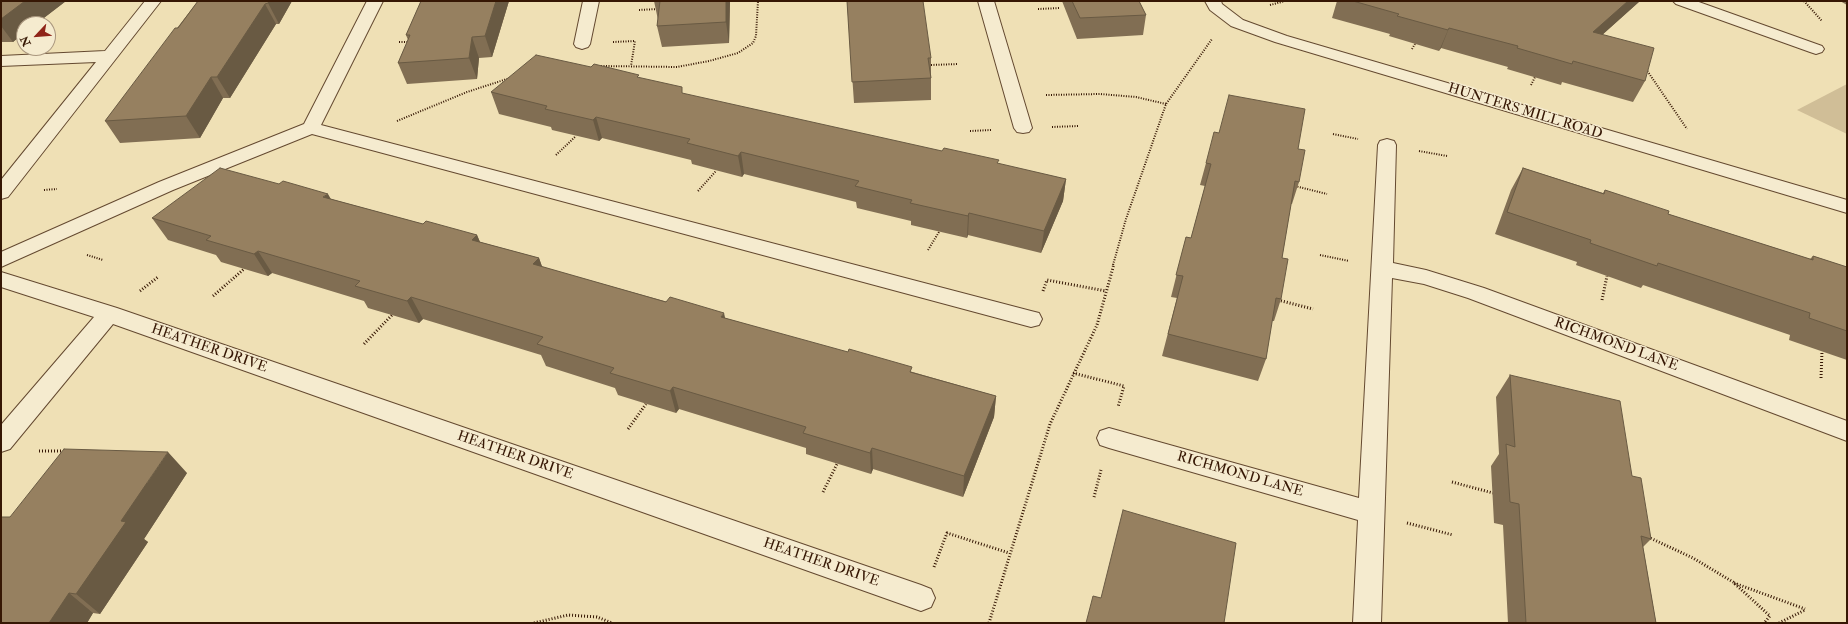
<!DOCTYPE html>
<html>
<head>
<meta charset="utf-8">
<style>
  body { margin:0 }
  #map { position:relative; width:1848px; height:624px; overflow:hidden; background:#efe0b5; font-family:"IM FELL Double Pica",serif }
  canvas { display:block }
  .frame { position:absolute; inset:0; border:2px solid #361704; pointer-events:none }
  .north { position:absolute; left:16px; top:16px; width:40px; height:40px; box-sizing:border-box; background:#f5ebcf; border:1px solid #a9967e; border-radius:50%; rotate:244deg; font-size:11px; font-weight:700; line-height:16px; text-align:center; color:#361704 }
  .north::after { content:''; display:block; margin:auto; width:14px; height:18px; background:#8f2418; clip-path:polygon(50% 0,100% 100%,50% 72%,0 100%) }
</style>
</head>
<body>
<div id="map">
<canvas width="1848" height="624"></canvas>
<div class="frame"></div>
<div class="north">N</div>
</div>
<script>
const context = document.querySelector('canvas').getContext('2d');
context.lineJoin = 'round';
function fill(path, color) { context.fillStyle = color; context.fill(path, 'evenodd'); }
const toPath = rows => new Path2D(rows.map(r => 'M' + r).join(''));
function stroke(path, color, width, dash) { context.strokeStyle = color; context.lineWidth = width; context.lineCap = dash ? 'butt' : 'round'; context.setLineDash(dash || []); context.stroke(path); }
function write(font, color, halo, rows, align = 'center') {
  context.font = font + ' "IM FELL Double Pica",serif'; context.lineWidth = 3; context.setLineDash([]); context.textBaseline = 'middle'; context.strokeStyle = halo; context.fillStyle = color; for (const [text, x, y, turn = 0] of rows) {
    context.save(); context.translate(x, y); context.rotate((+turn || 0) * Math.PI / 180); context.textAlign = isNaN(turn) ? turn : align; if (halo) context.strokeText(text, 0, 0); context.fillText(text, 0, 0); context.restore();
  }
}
fill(toPath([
  [1847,84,1847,134,1797,110]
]), '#d0be97');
const minor = toPath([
  [145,1,161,1,8,197,1,199,1,180,96,62,1,66,1,56,105,51,145,1],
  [367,1,383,1,321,125,1031,311,1039,313,1042,319,1039,325,1031,327,312,134,173,190,1,267,1,252,159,182,304,124,367,1],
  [583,1,599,1,590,44,588,47,582,49,576,47,574,44,583,1],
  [978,1,994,1,1032,128,1029,132,1023,133,1017,132,1014,128,978,1],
  [1205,1,1221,1,1222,4,1243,20,1287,36,1847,200,1847,213,1275,42,1231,26,1210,10,1205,1],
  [1673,1,1696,1,1822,46,1824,49,1822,52,1816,54,1810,52,1676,4,1673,1],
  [1387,139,1394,141,1396,145,1393,263,1426,270,1484,288,1847,421,1847,441,1468,298,1424,284,1392,278,1381,623,1353,623,1358,520,1109,448,1100,445,1097,438,1100,431,1109,428,1359,498,1378,145,1380,141,1387,139],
  [1,272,117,308,921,585,931,589,935,598,931,607,921,611,113,324,10,449,1,452,1,425,94,317,1,287,1,272]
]);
stroke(minor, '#644930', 2);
stroke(toPath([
  [1804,1,1822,21],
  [1270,5,1285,1],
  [1038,9,1060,8],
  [639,10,658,9],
  [399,42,411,42],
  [613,42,635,41,631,66],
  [1412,49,1415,44],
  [931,65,958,64],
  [601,66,677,67,709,61,738,53,753,43,756,36,758,1],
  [1646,69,1687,129],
  [1531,85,1535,77],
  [1046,95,1100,94,1136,97,1166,104],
  [397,121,467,92,510,78],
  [1052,127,1078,126],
  [970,131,991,130],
  [1333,134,1358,139],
  [1419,151,1447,156],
  [556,155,576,136],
  [1295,186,1327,194],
  [44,190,57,189],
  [698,191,716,171],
  [928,250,939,232],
  [87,255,103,260],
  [1320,255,1349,261],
  [1113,265,1126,219,1166,104,1212,39]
]), '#361704', 2, [1, 1.5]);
stroke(toPath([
  [140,291,158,277],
  [1043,291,1047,280,1106,291],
  [213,296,244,269],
  [1278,300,1313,309],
  [1602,300,1607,276],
  [364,344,392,315],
  [1073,373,1124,386,1118,407],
  [1821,378,1822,351],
  [628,429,646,404],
  [39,451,61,451],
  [1452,482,1493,493],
  [823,492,837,464],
  [1094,497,1101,470],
  [1407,523,1453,535],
  [1648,537,1693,558,1733,582,1770,616,1764,623],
  [934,567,947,533,1009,553],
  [1734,583,1805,609],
  [534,623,568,615,597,617,612,623],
  [989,623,1050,424,1097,325,1114,264],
  [1779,623,1805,610]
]), '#361704', 3, [1, 2]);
fill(minor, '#f5ebcf');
fill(toPath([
  [1,1,66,1,36,24,24,24,24,33,13,42,2,42,1,43],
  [198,1,292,1,279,24,276,24,230,98,223,98,200,138,120,143,105,121],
  [421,1,509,1,492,57,479,58,477,79,407,84,398,63,408,40,406,35],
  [654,1,730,1,729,43,662,47,657,26,658,20],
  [847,1,931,58,931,100,854,103],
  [1062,1,1139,1,1146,15,1143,35,1077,39],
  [1337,1,1640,1,1602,35,1645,81,1633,102,1562,82,1561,85,1507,69,1508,67,1441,48,1439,51,1389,36,1390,34,1332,18],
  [1840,1,1847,1,1847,5],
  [640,78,683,94,1066,179,1063,201,1041,253,968,235,967,238,911,225,911,221,857,208,856,202,744,174,742,177,692,164,691,160,602,138,599,141,552,130,551,127,499,114,491,92],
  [1298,149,1299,182,1292,204,1291,204,1282,258,1281,299,1274,321,1272,321,1266,359,1258,381,1162,356,1177,298,1171,297,1186,237,1191,238,1205,186,1200,185,1206,163],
  [1523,168,1603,193,1605,190,1668,214,1810,259,1813,256,1847,267,1847,360,1789,340,1790,335,1643,285,1641,288,1576,265,1577,262,1495,234,1511,190],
  [279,184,331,199,423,224,477,235,480,242,539,258,542,267,725,318,996,396,994,417,963,497,873,469,871,474,806,454,806,448,679,409,676,413,618,395,615,388,546,366,541,355,423,319,419,323,368,308,364,301,272,273,268,276,221,262,216,255,168,240,152,218],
  [1510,375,1632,476,1651,539,1643,547,1656,623,1508,623,1503,525,1494,523,1491,466,1499,454,1496,397],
  [187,473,144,539,148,542,100,614,93,613,87,623,1,623,10,517]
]), '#816e53');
fill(toPath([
  [25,1,66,1,36,24,24,24,24,33,13,42,1,26,1,19],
  [270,1,292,1,279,24,268,3],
  [496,1,509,1,492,57,485,36],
  [726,1,730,1,729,43,726,22],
  [1628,1,1640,1,1582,53,1593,32],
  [265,4,276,24,230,98,217,77],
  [1449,28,1441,48,1439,51,1448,30],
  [472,37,479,58,477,79,469,58],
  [211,77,223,98,200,138,186,116],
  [596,117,602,138,599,141,593,120],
  [741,152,744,174,742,177,738,156],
  [1066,179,1063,201,1041,253,1044,231],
  [328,194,340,215,323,197],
  [969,213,968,235,967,238,968,216],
  [477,235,486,257,472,240],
  [258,251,272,273,268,276,254,254],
  [539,258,547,280,533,264],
  [411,297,423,319,419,323,407,301],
  [724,313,729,335,721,317],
  [673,387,679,409,676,413,670,391],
  [996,396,994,417,963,497,964,476],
  [872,448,873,469,871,474,870,453],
  [168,452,187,473,144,539,148,542,100,614,76,594,121,521],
  [69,593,93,613,87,623,49,623]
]), '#695a43');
const building = toPath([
  [1,1,25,1,1,19,1,1],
  [198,1,270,1,268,3,265,4,217,77,211,77,186,116,105,121,175,28,178,28,198,1],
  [421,1,496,1,485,36,472,37,469,58,398,63,410,35,406,35,421,1],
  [660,1,726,1,726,22,657,26,660,1],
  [847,1,923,1,931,58,928,58,931,78,852,82,847,1],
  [1072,1,1139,1,1146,15,1080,18,1072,1],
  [1353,1,1628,1,1593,32,1654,48,1645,81,1573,61,1572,64,1517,48,1518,46,1449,28,1448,30,1397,16,1399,14,1353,1],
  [536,55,591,67,594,64,639,75,637,77,682,87,682,93,942,151,944,148,999,160,997,163,1066,179,1044,231,969,213,968,216,910,203,912,200,855,186,859,181,741,152,738,156,687,143,690,139,596,117,593,120,545,109,547,106,491,92,536,55],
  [1229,95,1305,109,1298,149,1305,150,1299,182,1295,181,1282,258,1288,259,1281,299,1276,298,1266,359,1168,334,1183,276,1176,275,1186,237,1191,238,1211,164,1206,163,1214,132,1219,133,1229,95],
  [220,168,279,184,283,181,328,194,323,197,423,224,426,221,477,235,472,240,539,258,533,264,666,302,670,297,724,313,721,317,848,352,849,349,912,367,910,372,996,396,964,476,872,448,870,453,803,433,806,427,673,387,670,391,610,373,614,368,537,344,543,337,411,297,407,301,355,286,360,281,258,251,254,254,206,240,211,236,152,218,220,168],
  [1523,168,1604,194,1605,190,1669,211,1668,214,1813,260,1813,256,1847,267,1847,331,1809,318,1810,313,1658,263,1657,266,1590,243,1591,240,1507,212,1523,168],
  [1510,375,1620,401,1632,476,1641,478,1651,539,1641,536,1656,623,1526,623,1519,504,1510,502,1508,472,1506,444,1515,447,1510,375],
  [64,449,168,452,121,521,126,522,76,594,69,593,49,623,1,623,1,518,2,517,10,517,64,449],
  [1123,510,1236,543,1224,623,1086,623,1093,596,1101,598,1123,510]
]);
fill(building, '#968060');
stroke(building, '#695a43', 1);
write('14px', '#361704', '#f5ebcf', [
  ["HUNTERS MILL ROAD",1525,112,17],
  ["RICHMOND LANE",1616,345,20],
  ["HEATHER DRIVE",209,349,19],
  ["HEATHER DRIVE",515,456,19],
  ["RICHMOND LANE",1240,475,16],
  ["HEATHER DRIVE",821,563,19]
]);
</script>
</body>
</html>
